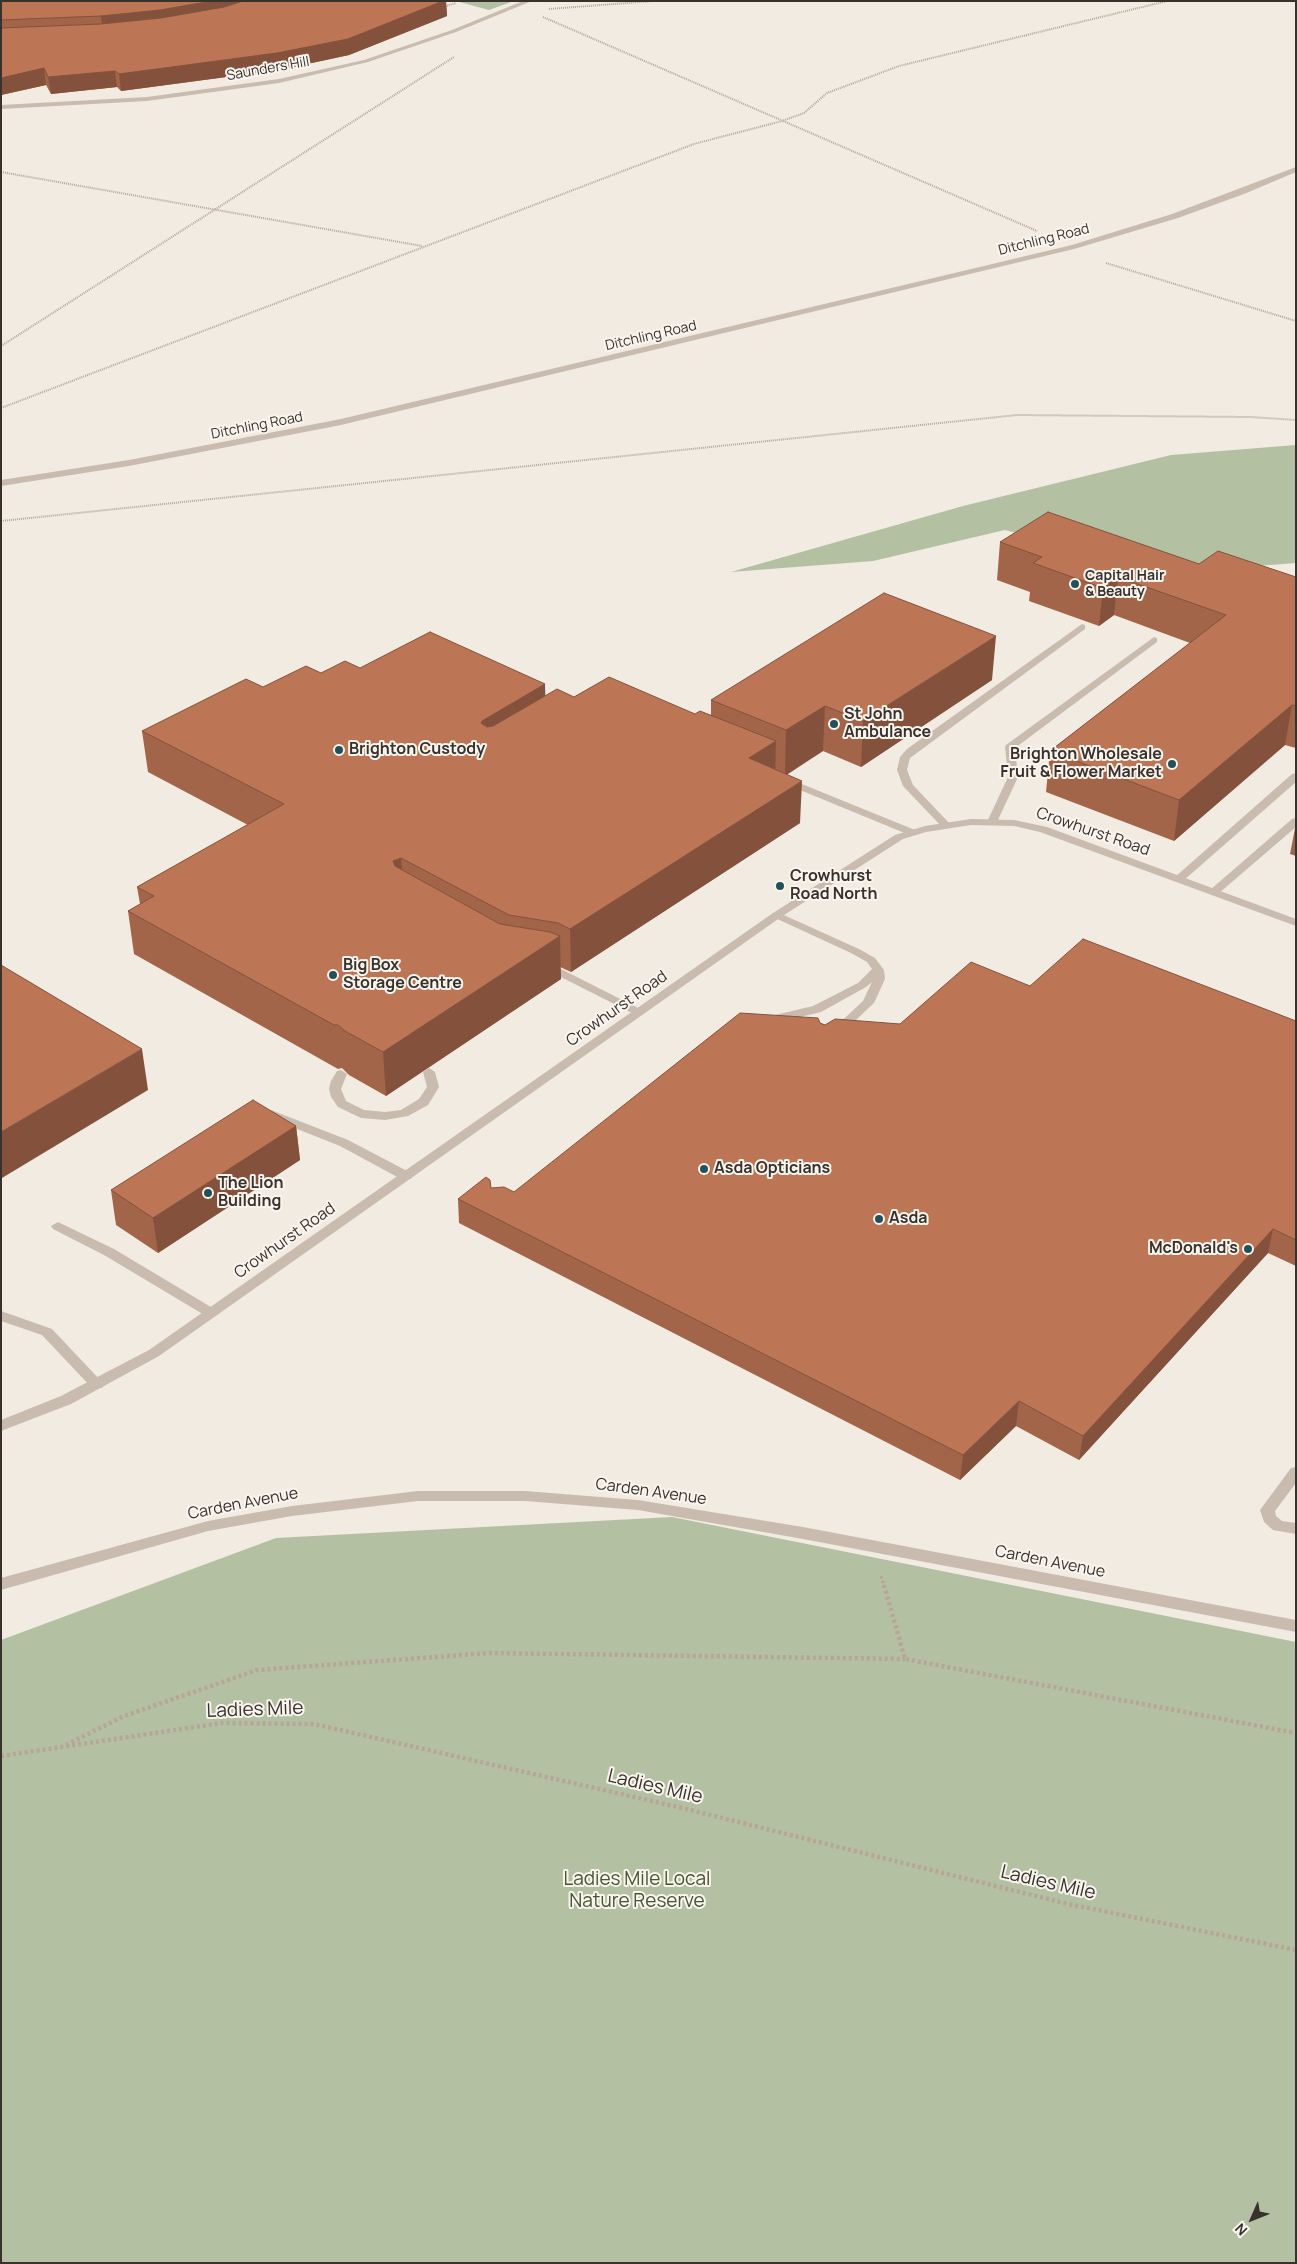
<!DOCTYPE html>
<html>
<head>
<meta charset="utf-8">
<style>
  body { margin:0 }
  #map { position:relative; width:1297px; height:2264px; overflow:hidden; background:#f2ebe1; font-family:Manrope,sans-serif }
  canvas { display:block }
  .frame { position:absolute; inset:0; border:2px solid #38312c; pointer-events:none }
  .north { position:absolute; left:1227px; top:2194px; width:50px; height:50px; -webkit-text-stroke:4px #f9f5ee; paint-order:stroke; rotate:226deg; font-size:14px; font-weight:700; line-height:20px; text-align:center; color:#38312c }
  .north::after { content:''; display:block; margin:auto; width:18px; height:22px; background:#38312c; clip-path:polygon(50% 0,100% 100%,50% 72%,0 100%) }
</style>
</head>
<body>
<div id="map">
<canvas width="1297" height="2264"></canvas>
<div class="frame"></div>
<div class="north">N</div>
</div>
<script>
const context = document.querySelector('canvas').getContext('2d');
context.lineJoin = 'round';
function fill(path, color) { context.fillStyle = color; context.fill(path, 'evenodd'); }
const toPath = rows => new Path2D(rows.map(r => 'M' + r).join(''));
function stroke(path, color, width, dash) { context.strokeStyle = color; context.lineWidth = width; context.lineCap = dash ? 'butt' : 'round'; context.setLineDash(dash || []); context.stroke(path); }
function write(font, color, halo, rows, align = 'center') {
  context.font = font + ' Manrope,sans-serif'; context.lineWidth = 4; context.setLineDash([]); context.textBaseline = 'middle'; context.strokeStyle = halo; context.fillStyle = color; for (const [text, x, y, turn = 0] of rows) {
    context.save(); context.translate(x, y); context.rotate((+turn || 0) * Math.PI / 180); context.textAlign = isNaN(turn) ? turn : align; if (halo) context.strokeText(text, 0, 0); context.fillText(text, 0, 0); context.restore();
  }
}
fill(toPath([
  [456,1,514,1,489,10],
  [1296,445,1296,563,1166,573,1005,530,873,561,731,572,963,506,1171,455],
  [672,1517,1296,1642,1296,2263,1,2263,1,1640,276,1538]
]), '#b4c0a2');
stroke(toPath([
  [443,7,456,3],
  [549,9,653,1],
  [543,17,1037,231],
  [1,172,422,246],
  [1106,263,1296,321],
  [1,346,454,57],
  [1,408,694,144,782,121,804,113,827,93,899,66,1167,1],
  [1,521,1017,415,1250,417,1296,420]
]), '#b5a698', 2, [1, 1]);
stroke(toPath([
  [881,1576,884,1586]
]), '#b5a698', 3, [2.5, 2.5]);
stroke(toPath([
  [884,1585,905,1659,1296,1733],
  [66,1745,124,1716,257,1670,489,1653,905,1659],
  [1,1756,222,1723,314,1724,678,1807,1068,1904,1296,1950]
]), '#b5a698', 4.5, [3, 3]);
fill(toPath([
  [1082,624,1085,625,1085,629,910,758,907,770,913,785,951,825,950,827,942,827,903,786,897,770,900,757,907,749,1082,624],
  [1154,637,1157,638,1157,642,1015,748,1018,777,997,822,992,825,988,824,987,822,1008,777,1005,747,1006,745,1154,637],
  [1296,773,1296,782,1183,881,1175,881,1173,879,1175,877,1292,774,1296,773],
  [787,778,915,830,916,832,915,834,907,834,783,783,782,781,787,778],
  [1296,818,1296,827,1218,894,1210,894,1208,892,1210,890,1292,819,1296,818],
  [777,912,859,949,875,958,884,970,885,979,874,1003,841,1034,837,1035,831,1031,863,1001,872,982,866,987,821,1012,775,1023,769,1019,771,1016,813,1006,858,983,872,969,867,962,851,953,773,917,771,915,773,913,777,912],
  [545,964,559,968,646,1012,640,1016,636,1015,551,972,541,969,539,967,545,964],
  [429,1068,435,1072,439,1087,428,1105,408,1116,385,1120,361,1118,338,1107,331,1097,329,1089,331,1081,337,1071,341,1070,347,1074,341,1089,346,1101,364,1110,385,1112,401,1110,419,1099,427,1087,423,1072,429,1068],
  [271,1110,348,1140,411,1173,412,1176,411,1179,401,1179,340,1146,267,1117,265,1114,271,1110],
  [58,1222,114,1249,216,1310,218,1313,216,1316,206,1316,104,1255,53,1229,51,1226,58,1222],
  [1,1311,52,1329,102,1382,104,1385,102,1388,92,1388,42,1335,1,1321,1,1311],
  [1296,1467,1296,1483,1275,1511,1276,1516,1282,1521,1296,1523,1296,1534,1273,1530,1264,1522,1260,1510,1291,1468,1296,1467]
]), '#c9bcae');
fill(toPath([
  [523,1,532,1,456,32,368,62,279,83,147,101,1,109,1,105,147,97,279,79,364,60,452,30,523,1],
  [971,819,1014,820,1047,827,1296,919,1296,926,1040,832,1014,826,971,825,926,832,903,839,781,917,159,1356,71,1404,1,1431,1,1420,61,1396,149,1350,773,913,895,835,925,826,971,819]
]), '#c9bcae');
fill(toPath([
  [1296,167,1296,172,1244,194,1178,218,1074,249,341,425,129,466,1,486,1,480,129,460,341,419,1072,245,1172,214,1296,167],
  [418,1491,525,1491,638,1500,803,1527,1296,1620,1296,1632,803,1539,638,1510,525,1501,418,1501,292,1516,208,1531,1,1590,1,1578,208,1521,292,1506,418,1491]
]), '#c9bcae');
fill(toPath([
  [1,1,446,1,447,16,349,55,279,70,121,91,117,87,51,94,46,85,1,95],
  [1000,542,1199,564,1296,577,1296,748,1285,745,1174,841,1046,792,1050,751,1190,643,1114,615,1099,626,1029,601,1030,592,997,580],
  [360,668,545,684,545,696,574,697,695,714,711,715,711,700,992,680,861,767,823,751,786,774,800,823,571,972,560,967,561,979,386,1096,349,1075,342,1068,338,1069,134,954,128,911,140,904,137,887,248,825,148,772,142,731,263,687,321,673],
  [1296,823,1296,856,1290,854],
  [1030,986,1296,1021,1296,1266,1268,1253,1079,1460,1016,1426,960,1480,459,1223,458,1199,491,1188,514,1192,820,1023,825,1025,900,1024],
  [296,1126,300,1160,158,1253,116,1225,111,1190]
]), '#a26549');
fill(toPath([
  [212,1,271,1,103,32,101,16],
  [443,1,446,1,447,16,349,55,279,70,121,91,119,74],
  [44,68,46,85,1,95,1,78],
  [115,71,117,87,51,94,48,77],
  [1118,577,1114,615,1099,626,1103,588],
  [996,636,992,680,861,767,863,721],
  [545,684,546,724,483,764,481,723,482,721],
  [1292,705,1285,745,1174,841,1179,800],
  [825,706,823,751,785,776,786,730],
  [776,741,775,782,749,758],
  [802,781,800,823,571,972,570,929],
  [401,858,404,900,393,861],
  [560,936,561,979,386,1096,383,1052],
  [142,1049,148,1090,2,1178,1,1172,1,1132],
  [296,1126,300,1160,158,1253,153,1218],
  [1273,1229,1268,1253,1079,1460,1083,1436],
  [1019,1401,1016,1426,960,1480,963,1455]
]), '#84523c');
const building = toPath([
  [1,1,212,1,160,10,101,16,1,20,1,1],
  [243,1,443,1,348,39,277,53,119,74,115,71,48,77,44,68,1,78,1,28,101,24,161,18,224,7,243,1],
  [1048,512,1199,564,1218,551,1296,577,1296,706,1292,705,1179,800,1050,751,1226,615,1118,577,1103,588,1033,563,1042,557,1000,542,1048,512],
  [884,593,996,636,863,721,825,706,786,730,711,700,884,593],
  [430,632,545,684,482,721,481,723,487,727,493,726,557,689,574,697,609,677,695,714,700,711,776,741,749,758,802,781,570,929,558,923,509,915,401,858,393,861,395,866,500,924,550,932,560,936,383,1052,345,1031,338,1025,334,1025,128,911,154,896,137,887,284,804,142,731,246,679,263,687,306,666,321,673,345,661,360,668,430,632],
  [1083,939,1296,1021,1296,1240,1273,1229,1083,1436,1019,1401,963,1455,458,1199,486,1177,490,1180,491,1188,504,1187,514,1192,740,1013,818,1018,820,1023,825,1025,835,1019,900,1024,971,962,1030,986,1083,939],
  [1,965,142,1049,1,1132,1,965],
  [253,1100,296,1126,153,1218,111,1190,253,1100]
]);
fill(building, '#bc7555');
stroke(building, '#84523c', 1);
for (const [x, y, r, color] of [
  [1075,584,5,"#245057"],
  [834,724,5,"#245057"],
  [339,750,5,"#245057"],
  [1172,764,5,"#245057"],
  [780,886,5,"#245057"],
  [333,975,5,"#245057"],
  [704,1169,5,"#245057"],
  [208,1193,5,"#245057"],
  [879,1219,5,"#245057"],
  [1248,1249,5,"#245057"]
]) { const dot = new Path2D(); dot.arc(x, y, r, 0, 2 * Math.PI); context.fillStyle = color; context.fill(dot); stroke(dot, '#f9f5ee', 2); }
write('14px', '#38312c', '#f9f5ee', [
  ["Saunders Hill",268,69,-10],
  ["Ditchling Road",1044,240,-14],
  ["Ditchling Road",651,336,-13],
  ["Ditchling Road",257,426,-11]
]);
write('bold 14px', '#38312c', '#f9f5ee', [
  ["Capital Hair",1085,576],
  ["& Beauty",1085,592]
], 'left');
write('bold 16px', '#38312c', '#f9f5ee', [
  ["St John",844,715],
  ["Ambulance",844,733],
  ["Brighton Custody",349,750],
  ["Brighton Wholesale",1162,755,"right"],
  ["Fruit & Flower Market",1162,773,"right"],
  ["Crowhurst",790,877],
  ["Road North",790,895],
  ["Big Box",343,966],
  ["Storage Centre",343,984],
  ["Asda Opticians",714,1169],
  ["The Lion",218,1184],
  ["Building",218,1202],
  ["Asda",889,1219],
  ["McDonald's",1238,1249,"right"]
], 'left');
write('16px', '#38312c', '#f9f5ee', [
  ["Crowhurst Road",1093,832,19],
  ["Crowhurst Road",617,1009,-35],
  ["Crowhurst Road",285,1241,-35],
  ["Carden Avenue",651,1492,8],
  ["Carden Avenue",243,1504,-11],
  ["Carden Avenue",1050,1562,11]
]);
write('19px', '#38312c', '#f9f5ee', [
  ["Ladies Mile",255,1710,-2],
  ["Ladies Mile",655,1787,13],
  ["Ladies Mile",1048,1883,13]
]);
write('19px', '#455531', '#f9f5ee', [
  ["Ladies Mile Local",637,1880],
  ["Nature Reserve",637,1902]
]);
</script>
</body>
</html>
